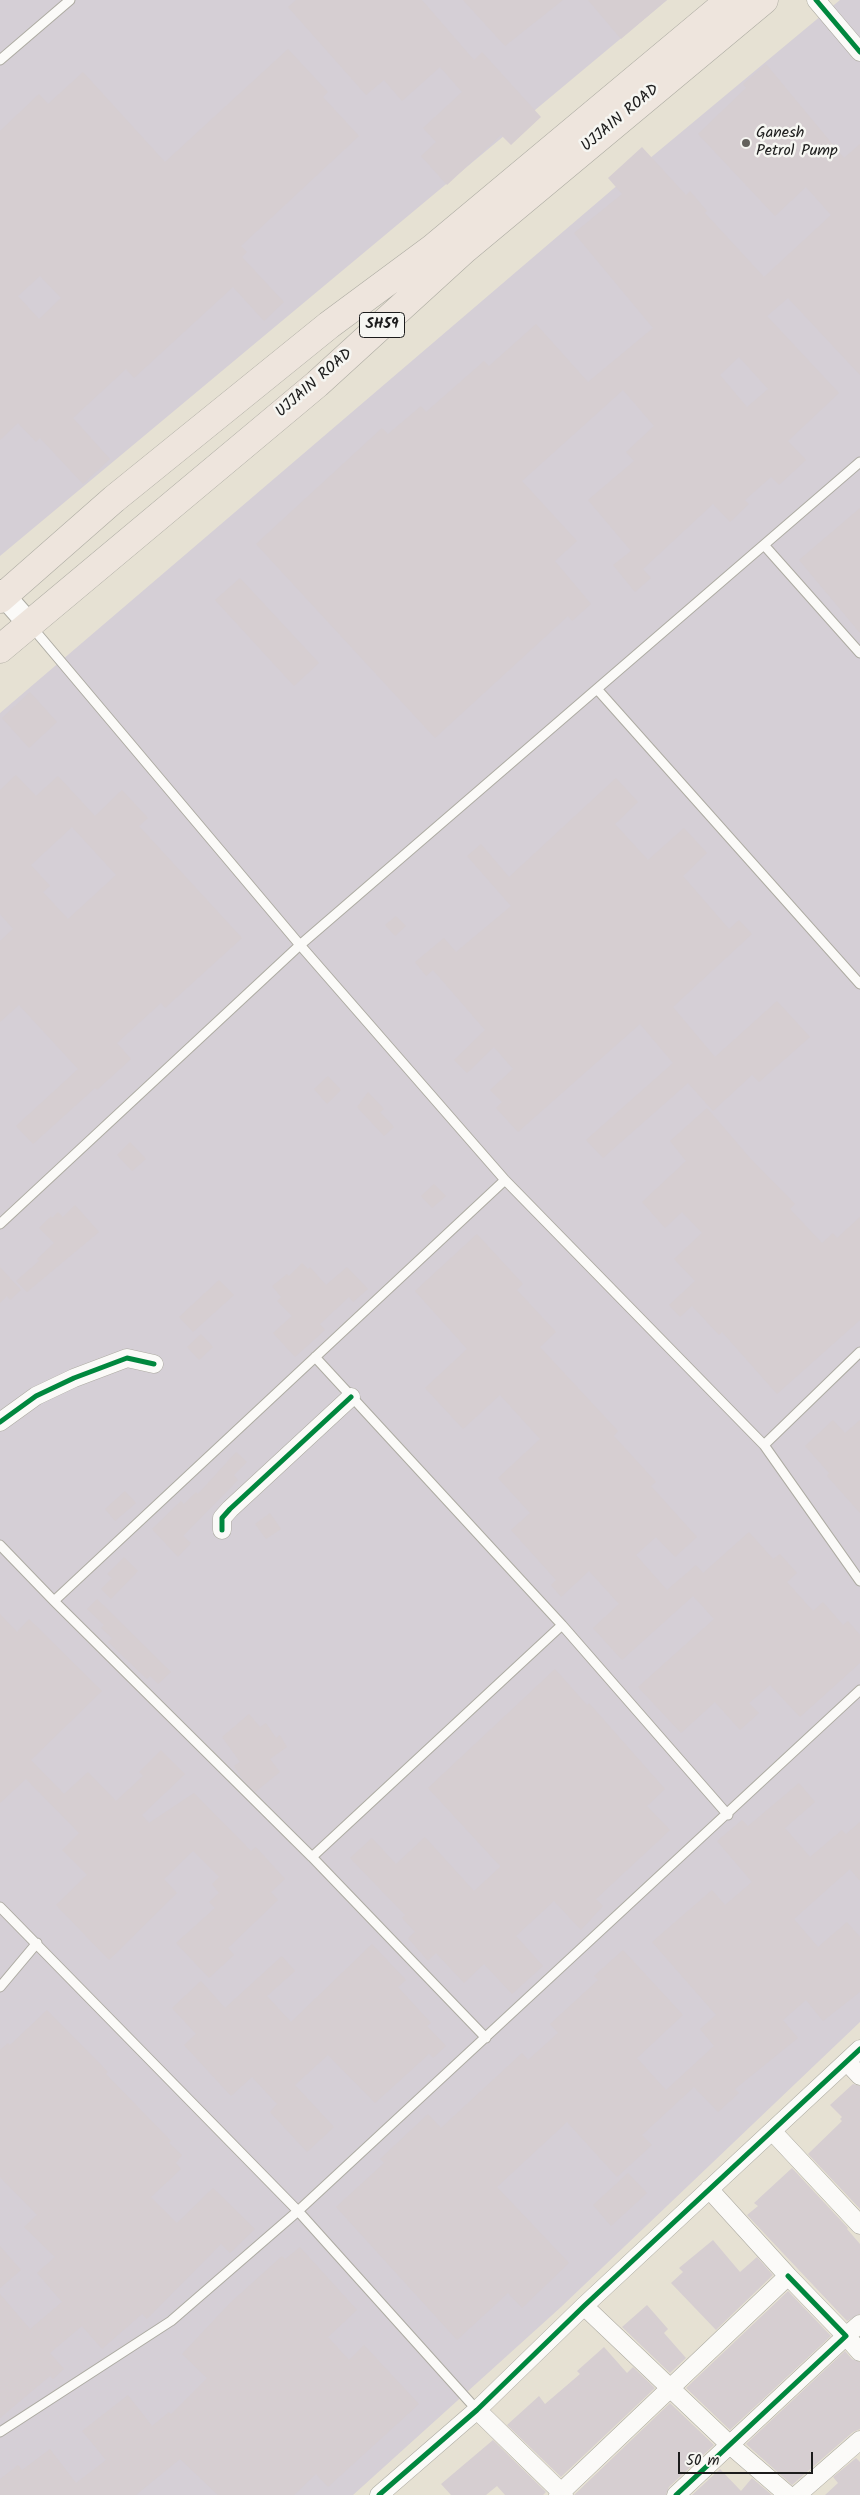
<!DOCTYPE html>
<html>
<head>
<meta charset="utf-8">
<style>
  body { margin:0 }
  #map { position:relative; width:860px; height:2495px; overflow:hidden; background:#e6e1d3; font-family:Kalam,sans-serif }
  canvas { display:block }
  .scale { position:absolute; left:678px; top:2452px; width:135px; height:22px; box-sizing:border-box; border:2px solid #1c1c1c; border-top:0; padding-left:6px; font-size:15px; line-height:18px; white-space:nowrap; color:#1c1c1c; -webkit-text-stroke:4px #f6f6f2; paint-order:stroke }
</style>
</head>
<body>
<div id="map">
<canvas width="860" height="2495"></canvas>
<div class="scale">50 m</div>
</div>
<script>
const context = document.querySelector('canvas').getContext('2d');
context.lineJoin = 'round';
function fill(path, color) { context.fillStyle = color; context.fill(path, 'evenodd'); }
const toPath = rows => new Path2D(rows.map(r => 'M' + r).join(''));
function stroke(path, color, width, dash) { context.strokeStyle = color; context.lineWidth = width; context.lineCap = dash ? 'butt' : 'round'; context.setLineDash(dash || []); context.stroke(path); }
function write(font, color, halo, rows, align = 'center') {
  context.font = font + ' Kalam,sans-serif'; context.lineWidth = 5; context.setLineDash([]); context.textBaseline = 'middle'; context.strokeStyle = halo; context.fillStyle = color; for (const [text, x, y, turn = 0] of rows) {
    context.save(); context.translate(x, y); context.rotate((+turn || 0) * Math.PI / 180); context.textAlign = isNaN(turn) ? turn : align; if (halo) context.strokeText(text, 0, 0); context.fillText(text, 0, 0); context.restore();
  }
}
fill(toPath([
  [0,0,667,0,0,556],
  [840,0,860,0,860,2022,561,2307,353,2495,0,2495,0,713,613,189]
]), '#d5cfd6');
fill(toPath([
  [296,0,422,0,474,60,482,52,541,117,511,145,501,135,447,185,421,156,436,142,423,128,462,92,440,67,402,101,384,80,366,95,288,7],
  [463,0,563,0,505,46],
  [588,0,667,0,621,39],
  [288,49,328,92,323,97,359,136,241,246,247,252,242,257,284,302,264,321,233,287,134,378,126,369,73,418,110,459,83,484,40,438,36,442,18,423,0,440,0,131,39,94,48,104,83,72,165,162],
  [40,276,61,298,39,319,18,296],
  [766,64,844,158,860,144,860,375,788,298,767,316,839,393,788,441,806,460,779,485,771,477,745,500,749,504,730,522,713,504,643,569,651,578,635,592,613,565,631,551,588,500,634,461,626,452,654,426,623,390,522,481,577,541,555,561,591,604,572,621,568,616,435,738,256,544,382,428,388,434,421,406,426,412,484,361,489,366,536,324,588,382,653,328,574,233,622,194,608,178,642,147,686,195,690,191,707,211,705,213,764,277,831,215,806,187,775,216,698,134,746,88,743,84],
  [739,357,768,389,747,407,720,375],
  [860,508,860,633,799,560],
  [240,578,319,663,294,686,215,600],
  [30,692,57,722,29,748,2,718],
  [16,775,36,796,58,776,95,816,122,790,148,818,139,826,242,938,165,1008,161,1003,117,1043,131,1059,97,1090,95,1088,33,1144,16,1126,78,1069,19,1005,0,1022,0,941,13,929,0,914,0,790],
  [72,827,116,875,68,919,43,892,50,886,31,865],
  [616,778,638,802,615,824,648,860,684,828,707,853,683,876,729,929,739,920,752,934,673,1007,715,1057,777,1001,810,1037,759,1082,752,1075,713,1111,688,1083,603,1158,586,1140,673,1063,640,1024,518,1132,496,1108,502,1102,490,1090,513,1069,494,1047,467,1073,454,1060,485,1030,433,970,426,976,415,962,444,938,456,952,511,906,467,856,481,844,509,877],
  [396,916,406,926,395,936,385,925],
  [328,1076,341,1090,327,1104,314,1089],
  [368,1092,384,1109,380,1112,394,1127,384,1136,357,1107],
  [707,1108,750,1158,795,1204,790,1209,822,1243,833,1233,837,1238,860,1217,860,1320,777,1394,722,1332,719,1335,692,1306,680,1317,669,1305,695,1281,674,1259,702,1233,682,1212,665,1228,642,1202,686,1161,670,1141],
  [130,1142,146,1159,132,1171,117,1155],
  [434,1184,446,1196,432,1208,421,1196],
  [75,1205,99,1232,27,1292,16,1281,39,1261,37,1259,54,1243,39,1228,51,1216,52,1218,58,1212,63,1217],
  [477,1234,523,1284,517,1290,556,1332,540,1347,618,1431,614,1436,656,1482,651,1486,697,1537,675,1557,656,1537,636,1555,667,1590,696,1565,703,1573,749,1532,773,1559,780,1554,797,1573,787,1582,813,1611,823,1602,843,1625,848,1621,860,1635,860,1663,800,1717,770,1685,749,1703,759,1713,740,1730,715,1702,681,1733,638,1687,714,1619,693,1596,622,1660,593,1628,619,1604,589,1571,561,1597,551,1585,556,1580,511,1530,530,1513,498,1478,540,1439,500,1395,463,1429,425,1388,467,1349,415,1291],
  [302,1263,308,1269,310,1267,326,1285,347,1267,368,1289,353,1302,349,1297,320,1324,325,1330,295,1357,273,1333,292,1316,277,1301,281,1297,272,1286,287,1274,289,1276],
  [0,1267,21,1290,10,1300,7,1296,0,1303],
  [219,1280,234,1295,193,1332,179,1317],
  [201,1334,213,1347,199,1360,187,1347],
  [833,1420,845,1433,860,1420,860,1513,827,1476,829,1473,805,1446],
  [236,1452,247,1462,234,1475,238,1480,183,1536,191,1543,178,1557,152,1529,181,1501,184,1504,196,1492,198,1494],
  [125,1491,136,1503,115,1521,105,1509],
  [270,1513,281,1529,266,1539,255,1524],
  [124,1557,138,1571,111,1599,101,1589,112,1578,107,1574],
  [97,1599,171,1672,158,1684,150,1676,147,1679,108,1642,112,1638,101,1628,104,1625,87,1609],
  [0,1614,17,1632,29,1619,102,1691,31,1760,64,1794,88,1772,116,1801,143,1776,139,1772,161,1750,185,1774,142,1815,149,1823,194,1793,251,1851,256,1847,285,1879,271,1892,278,1900,228,1948,234,1955,209,1978,176,1943,215,1908,209,1902,219,1893,212,1884,219,1877,193,1851,164,1879,177,1893,109,1960,56,1905,87,1875,62,1850,79,1833,26,1779,0,1803],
  [555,1669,587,1705,589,1703,665,1789,647,1806,670,1830,596,1899,603,1906,581,1930,554,1901,516,1936,543,1966,512,1994,484,1964,464,1983,436,1953,428,1961,408,1938,415,1932,402,1918,405,1915,350,1858,372,1838,396,1864,425,1837,474,1891,499,1868,500,1866,428,1788],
  [249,1714,260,1727,266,1723,276,1738,280,1735,287,1747,270,1759,280,1772,255,1792,243,1780,234,1766,240,1762,222,1737],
  [799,1783,815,1802,785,1828,810,1857,842,1830,846,1834,860,1822,860,1881,850,1869,794,1919,818,1947,847,1922,860,1937,860,1992,823,2021,806,2000,783,2020,798,2038,735,2089,739,2093,718,2112,694,2087,642,2135,652,2145,617,2177,567,2122,497,2187,569,2263,522,2308,508,2293,457,2340,336,2207,384,2163,380,2159,428,2114,441,2128,522,2053,528,2060,558,2033,550,2024,598,1980,594,1976,623,1950,683,2015,637,2058,666,2090,714,2046,700,2029,716,2015,652,1942,712,1890,725,1905,752,1882,717,1841,742,1820,748,1826],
  [372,1944,406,1980,398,1987,431,2023,427,2026,446,2046,433,2058,429,2054,375,2103,328,2055,295,2085,334,2127,307,2152,270,2112,277,2104,252,2077,231,2096,184,2045,196,2034,172,2008,201,1981,225,2008,282,1956,295,1971,267,1996,291,2022],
  [47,2010,108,2072,106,2074,171,2141,169,2143,182,2155,176,2163,181,2169,151,2197,177,2223,213,2188,255,2229,230,2253,221,2244,147,2319,142,2314,102,2349,82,2326,50,2353,64,2369,53,2379,50,2376,0,2418,0,2294,30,2329,62,2302,37,2273,55,2257,24,2227,37,2215,0,2177,0,2050,8,2043,10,2045],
  [853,2084,860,2086,860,2209,808,2154,842,2121,840,2119,842,2117,830,2105],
  [792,2168,848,2228,847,2229,860,2244,860,2314,847,2321,747,2215,758,2206,754,2203],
  [628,2173,647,2193,611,2226,593,2205],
  [713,2240,740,2272,757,2257,773,2275,716,2330,671,2283,683,2272,679,2268],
  [0,2246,21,2270,0,2288],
  [300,2247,357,2310,328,2337,349,2360,364,2345,419,2404,328,2487,316,2474,294,2495,218,2495,180,2459,136,2495,0,2495,0,2479,18,2465,22,2470,50,2449,76,2483,106,2460,82,2431,128,2395,152,2426,169,2412,171,2414,207,2378,182,2354,230,2303,282,2256,285,2259],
  [788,2291,831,2336,730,2430,686,2388],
  [647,2305,668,2329,664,2333,686,2358,670,2373,622,2327],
  [604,2347,627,2373,633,2367,655,2388,561,2477,507,2425,539,2396,545,2404,580,2374,577,2371],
  [845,2351,852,2359,860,2362,860,2429,853,2432,792,2485,746,2444],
  [670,2403,714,2445,669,2487,666,2495,574,2495],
  [493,2440,546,2492,543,2495,505,2495,497,2486,486,2495,451,2495,441,2484],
  [856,2458,860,2462,860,2495,825,2495,838,2483,833,2477],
  [720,2469,741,2491,752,2478,772,2495,692,2495]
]), '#d6ced1');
const service = toPath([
  [0,60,70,0],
  [764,545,860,653],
  [31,626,300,945,505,1180,764,1445,860,1581],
  [597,689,860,984],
  [0,1224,300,945,860,462],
  [315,1357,562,1625,728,1815],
  [764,1445,860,1352],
  [0,1545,54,1601,312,1857,486,2038],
  [54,1601,505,1180],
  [312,1857,562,1625],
  [0,1907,298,2211,477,2410],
  [0,1987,37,1943],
  [0,2432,171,2321,298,2211,860,1690]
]);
const minor = toPath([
  [816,0,860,52],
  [0,1422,36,1396,74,1378,127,1358,154,1364],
  [222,1530,222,1518,230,1509,351,1397],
  [847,2062,860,2076],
  [773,2132,860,2225],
  [584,2306,730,2445,788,2495],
  [860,2324,846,2336,860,2352],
  [477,2410,564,2495],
  [379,2495,477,2410,584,2306,860,2049],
  [558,2495,788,2276,709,2189],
  [676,2495,846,2336,788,2276],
  [797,2495,860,2440]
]);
const tertiary = toPath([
  [0,591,29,624]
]);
const primary = toPath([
  [0,599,114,499,329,325,433,248,730,0],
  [0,649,317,384,465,249,764,0]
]);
stroke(service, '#adaba2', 11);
stroke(minor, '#adaba2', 19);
stroke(tertiary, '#adaba2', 24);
stroke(primary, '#adaba2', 29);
stroke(service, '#fbfaf8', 9);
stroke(minor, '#fbfaf8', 18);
stroke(tertiary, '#fbfaf8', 22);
stroke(primary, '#eee5dd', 28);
stroke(toPath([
  [816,0,860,52],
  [0,1422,36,1396,74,1378,127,1358,154,1364],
  [222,1530,222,1518,230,1509,351,1397],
  [379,2495,477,2410,584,2306,860,2049],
  [676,2495,846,2336,788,2276]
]), '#00873e', 5);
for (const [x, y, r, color] of [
  [746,143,5,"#63615c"]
]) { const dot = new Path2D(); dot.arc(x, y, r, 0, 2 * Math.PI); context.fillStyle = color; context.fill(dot); stroke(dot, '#f6f6f2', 2); }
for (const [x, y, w] of [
  [382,325,45]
]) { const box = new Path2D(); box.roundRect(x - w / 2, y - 12.5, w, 25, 4); context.fillStyle = '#f6f6f2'; context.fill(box); stroke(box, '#1c1c1c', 1); }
write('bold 15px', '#1c1c1c', null, [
  ["SH59",382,325]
]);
write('16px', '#1c1c1c', '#f6f6f2', [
  ["UJJAIN ROAD",621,119,-40],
  ["UJJAIN ROAD",315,384,-41]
]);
write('16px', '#1c1c1c', '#f6f6f2', [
  ["Ganesh",756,134],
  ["Petrol Pump",756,152]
], 'left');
</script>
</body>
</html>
